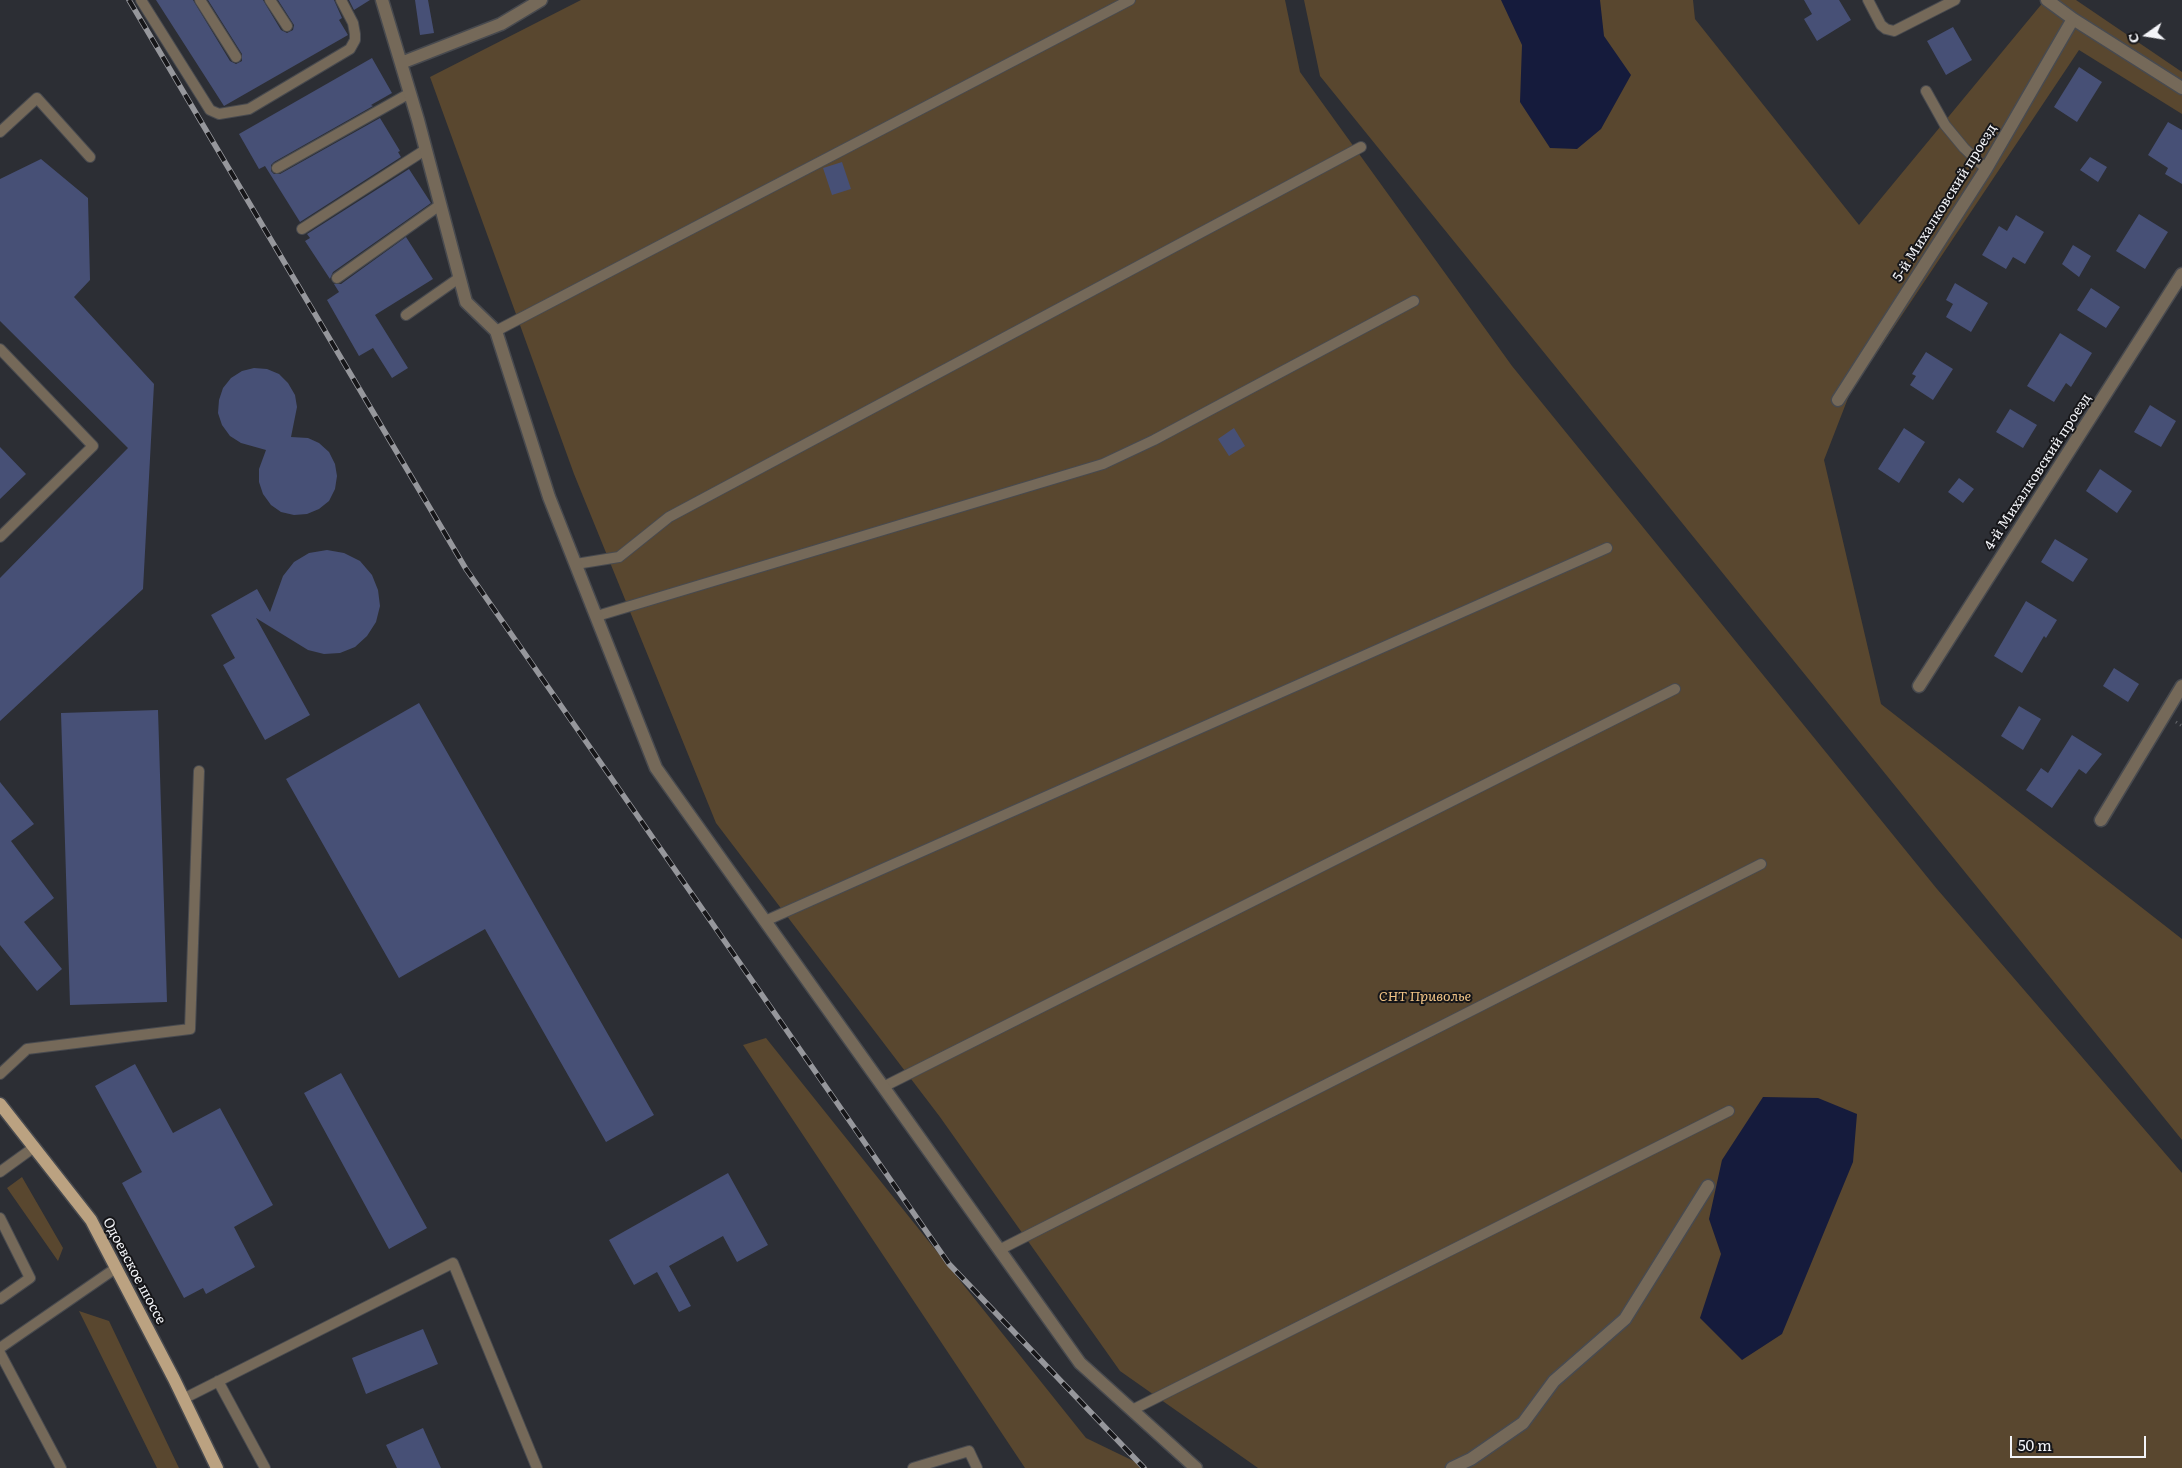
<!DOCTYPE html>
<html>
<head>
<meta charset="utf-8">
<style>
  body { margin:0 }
  #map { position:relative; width:2182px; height:1468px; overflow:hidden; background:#2c2e34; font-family:Literata,serif }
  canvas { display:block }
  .north { position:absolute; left:2122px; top:10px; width:50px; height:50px; -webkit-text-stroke:4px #161619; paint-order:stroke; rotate:257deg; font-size:14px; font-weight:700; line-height:20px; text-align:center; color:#f3f4f8 }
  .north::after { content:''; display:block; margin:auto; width:18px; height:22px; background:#f3f4f8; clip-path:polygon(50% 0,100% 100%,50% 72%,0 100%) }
  .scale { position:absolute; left:2010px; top:1436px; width:136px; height:22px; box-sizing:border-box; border:2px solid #f3f4f8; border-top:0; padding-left:6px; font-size:15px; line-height:18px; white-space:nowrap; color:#f3f4f8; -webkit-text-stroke:4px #161619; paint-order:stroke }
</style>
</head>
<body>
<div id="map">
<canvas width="2182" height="1468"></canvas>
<div class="north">С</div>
<div class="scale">50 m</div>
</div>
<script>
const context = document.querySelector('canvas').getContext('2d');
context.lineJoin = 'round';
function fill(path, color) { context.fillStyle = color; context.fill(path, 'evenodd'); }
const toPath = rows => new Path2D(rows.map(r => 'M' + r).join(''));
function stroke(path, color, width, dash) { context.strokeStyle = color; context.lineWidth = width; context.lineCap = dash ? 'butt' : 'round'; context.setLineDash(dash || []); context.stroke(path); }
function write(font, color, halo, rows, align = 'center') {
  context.font = font + ' Literata,serif'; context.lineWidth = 4; context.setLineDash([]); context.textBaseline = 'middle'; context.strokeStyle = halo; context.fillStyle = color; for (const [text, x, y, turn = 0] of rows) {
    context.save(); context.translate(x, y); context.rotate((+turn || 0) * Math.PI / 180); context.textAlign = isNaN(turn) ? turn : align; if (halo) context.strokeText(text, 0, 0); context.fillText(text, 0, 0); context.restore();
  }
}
fill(toPath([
  [581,0,1285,0,1300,72,1512,366,1937,889,2182,1173,2182,1468,1258,1468,1120,1371,940,1117,716,823,574,474,430,77],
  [1304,0,1693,0,1695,19,1859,225,2045,0,2076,0,2182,72,2182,114,2079,50,1850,393,1824,460,1881,704,2182,939,2182,1140,1320,76],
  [766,1038,1086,1438,1148,1468,1025,1468,743,1045],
  [22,1177,63,1248,58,1261,7,1188],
  [79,1311,109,1321,179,1468,157,1468]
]), '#59472f');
fill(toPath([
  [1501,0,1600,0,1604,36,1631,75,1601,129,1577,149,1550,148,1520,102,1522,45],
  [1763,1097,1818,1098,1857,1114,1853,1162,1782,1334,1742,1360,1700,1318,1721,1254,1709,1219,1722,1160]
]), '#151b3c');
fill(toPath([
  [156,0,193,0,230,61,236,64,242,61,242,54,208,0,263,0,281,30,287,33,293,30,294,25,278,0,334,0,342,18,339,20,348,35,224,106],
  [349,0,370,0,354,10],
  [415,0,428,0,434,33,420,35],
  [1804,0,1839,0,1851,20,1817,41,1804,19,1812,14],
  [1953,27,1972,60,1946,75,1927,41],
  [372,58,392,93,371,105,373,106,274,162,271,165,271,171,274,174,280,174,380,118,400,151,398,152,401,157,300,222,265,166,259,169,239,134],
  [2079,67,2102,82,2077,122,2054,107],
  [2168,122,2182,130,2182,184,2165,174,2168,168,2148,155],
  [2090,157,2107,167,2098,182,2080,170],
  [41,159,88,198,90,280,74,297,154,384,143,589,0,721,0,578,128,448,0,321,0,179],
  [842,162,851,189,832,195,823,168],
  [409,169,431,203,333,272,330,279,305,241,310,238,307,234],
  [2139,214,2168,232,2145,269,2116,251],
  [2016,215,2044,232,2025,264,2013,257,2006,269,1982,255,1999,226,2007,231],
  [406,237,433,279,375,315,408,368,392,378,373,348,359,356,327,300,339,292,334,284,341,284],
  [2073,245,2091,256,2079,277,2062,264],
  [1955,283,1988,303,1971,332,1946,317,1953,304,1946,300],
  [2091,288,2120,307,2106,328,2077,310],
  [2060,333,2092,353,2071,387,2066,383,2054,402,2027,386],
  [1926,352,1953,369,1933,400,1910,385,1916,376,1912,374],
  [254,368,267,369,279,374,288,383,295,395,297,407,291,437,308,438,319,443,329,452,335,464,337,476,335,489,329,501,319,509,307,514,294,515,281,512,271,505,263,494,259,482,259,469,266,450,241,443,230,436,222,425,218,413,219,400,223,388,231,378,242,371],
  [2150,405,2176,421,2161,447,2134,432],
  [2010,409,2037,425,2023,448,1996,432],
  [1234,428,1245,446,1229,456,1218,439],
  [1904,428,1925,442,1899,483,1878,469],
  [0,447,26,474,0,499],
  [2100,469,2132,491,2117,513,2086,491],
  [1959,478,1974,489,1963,503,1948,492],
  [2055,539,2088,559,2073,582,2041,562],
  [327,550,344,553,360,561,372,575,378,590,380,606,376,622,367,636,355,647,340,653,324,654,308,650,256,618,310,715,265,740,223,665,235,658,211,615,257,589,270,612,283,576,294,562,309,553],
  [2026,601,2057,620,2046,638,2044,636,2022,673,1994,656],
  [2114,668,2139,684,2128,702,2103,686],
  [419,703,654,1115,606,1142,485,929,399,978,286,779],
  [2019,706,2041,719,2023,750,2001,736],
  [158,710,167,1002,70,1005,61,713],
  [2072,735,2102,754,2086,774,2079,769,2052,808,2026,790,2041,768,2048,773],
  [0,782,34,824,11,841,54,898,24,922,62,969,37,991,0,945],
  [135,1064,173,1133,220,1108,273,1205,234,1227,255,1267,206,1294,203,1288,184,1298,122,1183,142,1172,95,1086],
  [341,1073,427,1228,389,1249,304,1093],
  [728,1173,768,1245,737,1262,723,1236,669,1266,691,1306,679,1312,657,1272,634,1285,609,1240],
  [423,1329,438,1364,366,1394,352,1358],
  [423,1428,441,1468,397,1468,386,1445]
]), '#475076');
const service = toPath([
  [141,0,210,110,219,114,249,109,350,49,355,40,355,34,353,23,341,0],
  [200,0,236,57],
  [270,0,287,26],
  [1868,0,1881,25,1886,29,1894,31,1955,0],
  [1926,91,1945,125,1964,148,1986,169],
  [0,132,37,98,90,157],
  [277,168,410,93],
  [302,229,425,150],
  [337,278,440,205],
  [406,315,459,278],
  [496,331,1130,0],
  [0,349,93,446,0,537],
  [576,564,619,557,669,517,1361,147],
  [597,616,1103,464,1154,440,1414,301],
  [765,921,1607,548],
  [0,1074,27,1049,190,1029,199,771],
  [883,1087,1675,689],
  [0,1172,33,1148],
  [0,1218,30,1278,0,1299],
  [999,1250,1761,864],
  [0,1348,116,1268],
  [0,1353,61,1468],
  [218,1381,265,1468],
  [183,1399,453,1263,537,1468],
  [1132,1410,1729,1111],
  [913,1468,969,1451,977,1468]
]);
const minor = toPath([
  [382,0,418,120,466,302,496,331,549,497,656,768,1080,1363,1196,1468],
  [2047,0,2073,19,2182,88],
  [401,63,501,24,541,0],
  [1838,400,1986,169,2073,19],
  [1919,686,2182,274],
  [2101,820,2182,686],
  [1452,1468,1471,1459,1523,1423,1554,1381,1625,1319,1708,1186]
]);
const primary = toPath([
  [0,1104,91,1220,174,1379,217,1468]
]);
stroke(service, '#484a4f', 12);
stroke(minor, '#484a4f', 15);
stroke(primary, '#484a4f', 15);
stroke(toPath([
  [2176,722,2182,726]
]), '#686a6f', 3, [1, 4]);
stroke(service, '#756959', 10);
stroke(minor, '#756959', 12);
stroke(primary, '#bba281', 12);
const rail = toPath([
  [129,0,466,569,949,1264,1144,1468]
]);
stroke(rail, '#96979c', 5.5);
stroke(rail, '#161619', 4, [11]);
write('14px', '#f3f4f8', '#161619', [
  ["5-й Михалковский проезд",1945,203,-58],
  ["4-й Михалковский проезд",2038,472,-57],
  ["Одоевское шоссе",134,1271,62]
]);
write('italic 14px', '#f1c486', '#161619', [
  ["СНТ Приволье",1425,997]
]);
</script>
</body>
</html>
